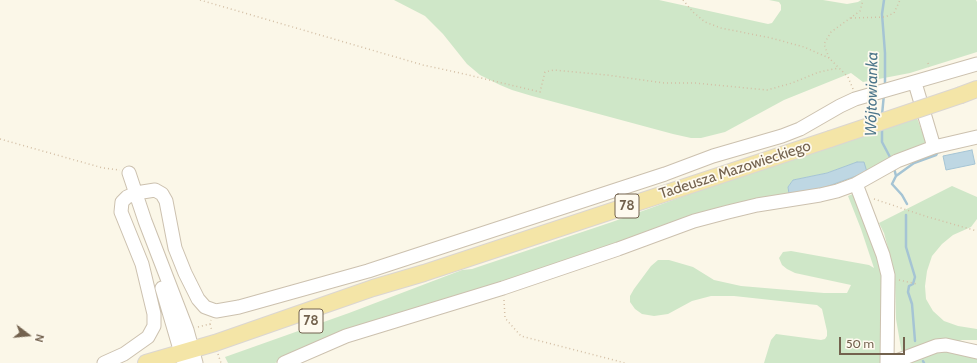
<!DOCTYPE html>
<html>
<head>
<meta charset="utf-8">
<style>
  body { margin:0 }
  #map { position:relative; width:977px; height:363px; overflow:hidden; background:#fbf7e8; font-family:Cabin,sans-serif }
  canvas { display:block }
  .north { position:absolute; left:8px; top:315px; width:40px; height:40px; -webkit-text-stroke:3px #fefaef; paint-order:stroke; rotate:106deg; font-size:11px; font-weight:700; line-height:16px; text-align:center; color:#73624e }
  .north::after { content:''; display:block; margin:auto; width:14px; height:18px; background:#73624e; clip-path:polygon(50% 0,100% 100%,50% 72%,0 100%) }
  .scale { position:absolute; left:839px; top:337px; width:66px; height:18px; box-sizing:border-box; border:2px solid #73624e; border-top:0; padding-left:5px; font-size:12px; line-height:14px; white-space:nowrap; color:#73624e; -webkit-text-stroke:3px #fefaef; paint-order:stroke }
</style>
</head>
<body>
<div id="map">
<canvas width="977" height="363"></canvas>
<div class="north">N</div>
<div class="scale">50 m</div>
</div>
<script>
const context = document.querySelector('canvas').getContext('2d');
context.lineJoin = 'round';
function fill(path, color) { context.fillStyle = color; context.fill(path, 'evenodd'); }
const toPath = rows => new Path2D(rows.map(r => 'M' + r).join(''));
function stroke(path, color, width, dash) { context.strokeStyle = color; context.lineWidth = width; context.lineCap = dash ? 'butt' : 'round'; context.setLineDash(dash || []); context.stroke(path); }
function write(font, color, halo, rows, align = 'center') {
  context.font = font + ' Cabin,sans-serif'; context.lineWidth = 3.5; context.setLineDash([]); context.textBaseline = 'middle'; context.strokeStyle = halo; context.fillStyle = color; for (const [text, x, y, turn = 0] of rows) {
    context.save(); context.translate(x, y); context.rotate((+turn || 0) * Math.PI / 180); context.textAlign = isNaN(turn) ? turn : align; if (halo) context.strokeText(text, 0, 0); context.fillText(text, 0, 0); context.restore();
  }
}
fill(toPath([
  [394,0,659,0,768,24,772,23,781,10,781,5,779,2,769,0,823,0,847,4,858,2,861,0,976,0,977,2,977,52,910,73,863,82,851,73,784,100,725,132,701,138,691,138,673,134,532,96,512,90,500,85,480,75,467,64,443,34,425,16],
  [917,118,924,137,927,137,926,144,869,174,858,162,827,173,793,180,788,187,789,194,328,341,275,363,228,363,225,357,349,313,462,270,472,269,612,222,748,173],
  [952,186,977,197,977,219,971,227,953,235,942,244,932,256,927,271,925,286,926,299,933,311,944,321,958,326,977,329,977,340,959,340,977,346,977,363,890,363,902,354,896,319,895,283,894,271,884,233,879,223],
  [862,190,888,266,887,363,764,363,771,340,776,334,821,340,825,339,827,336,827,331,822,309,817,305,734,296,711,296,692,301,668,314,654,316,642,314,635,309,630,302,630,296,634,289,651,266,658,260,669,260,693,267,714,280,741,286,824,293,847,293,851,285,795,273,787,269,782,265,779,258,783,252,791,251,869,265,874,268,861,229,848,196]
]), '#cfe7c8');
const water = toPath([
  [972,150,975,164,946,170,943,156,972,150],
  [857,162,864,162,867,172,823,188,789,194,788,187,793,180,827,173,857,162]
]);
fill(water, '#bed7e3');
stroke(water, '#a5c4d4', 1);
stroke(toPath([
  [884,0,882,14,885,53,885,87],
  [882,115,884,94],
  [882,128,882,142,891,159],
  [894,168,896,176,892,184,902,195,907,204],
  [896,176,914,163,936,155,938,152,940,152],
  [906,215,906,247,915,277,913,284,909,286,908,292,912,304,915,341],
  [923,361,924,363]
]), '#a5c4d4', 2.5);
const minor = toPath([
  [915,83,934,147],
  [129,173,145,221,187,330,196,363],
  [856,184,883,255,888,275,887,363],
  [162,288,184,363],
  [104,363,124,354,148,337,154,326,154,314,142,264,121,212,122,202,127,197,136,193,155,190,162,194,166,201,175,248,185,273,198,299,205,307,216,311,239,307,368,271,665,174,713,156,782,136,800,129,840,106,855,99,977,64],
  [284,363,346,336,503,288,618,249,694,221,728,212,757,205,820,195,837,191,856,184,897,161,934,147,977,137],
  [891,363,936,346,946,345,977,352]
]);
const major = toPath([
  [961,95,977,89],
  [146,363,215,343,373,288,424,273,830,139]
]);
stroke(minor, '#ccc1af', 15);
stroke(major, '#dbd6d1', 18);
stroke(toPath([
  [200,0,423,65,460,73,540,92,545,72,554,70,607,75,664,83,695,83,767,90,792,83,819,72,839,68],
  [683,0,693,12,705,22,721,28,771,38,804,47,829,58],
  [851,18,885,17,894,13,900,0],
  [928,63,929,67],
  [853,89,848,77,829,58,824,44,831,32,860,11,863,0],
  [0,139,103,168,120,170],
  [874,199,928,217,977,231],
  [899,280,917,284],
  [504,300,505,318,521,336,625,363],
  [210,324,212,331],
  [198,327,210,324,211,320],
  [218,354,221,363]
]), '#d3bfa5', 1.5, [1, 3]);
stroke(minor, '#fff', 13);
stroke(major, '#f4e5a7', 16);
const majorBridge = toPath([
  [830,139,961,95]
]);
stroke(majorBridge, '#dbd6d1', 18, []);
stroke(majorBridge, '#f4e5a7', 16);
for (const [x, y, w] of [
  [627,206,24],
  [311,321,24]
]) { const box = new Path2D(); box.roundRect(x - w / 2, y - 12, w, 24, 3); context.fillStyle = '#fefaef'; context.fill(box); stroke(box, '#73624e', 1); }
write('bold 14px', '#73624e', null, [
  ["78",627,206],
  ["78",311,321]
]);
write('15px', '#73624e', '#fefaef', [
  ["Tadeusza Mazowieckiego",735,170,-18]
]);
write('italic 16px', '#4d768b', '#fefaef', [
  ["Wójtowianka",872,94,-89]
]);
</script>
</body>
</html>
